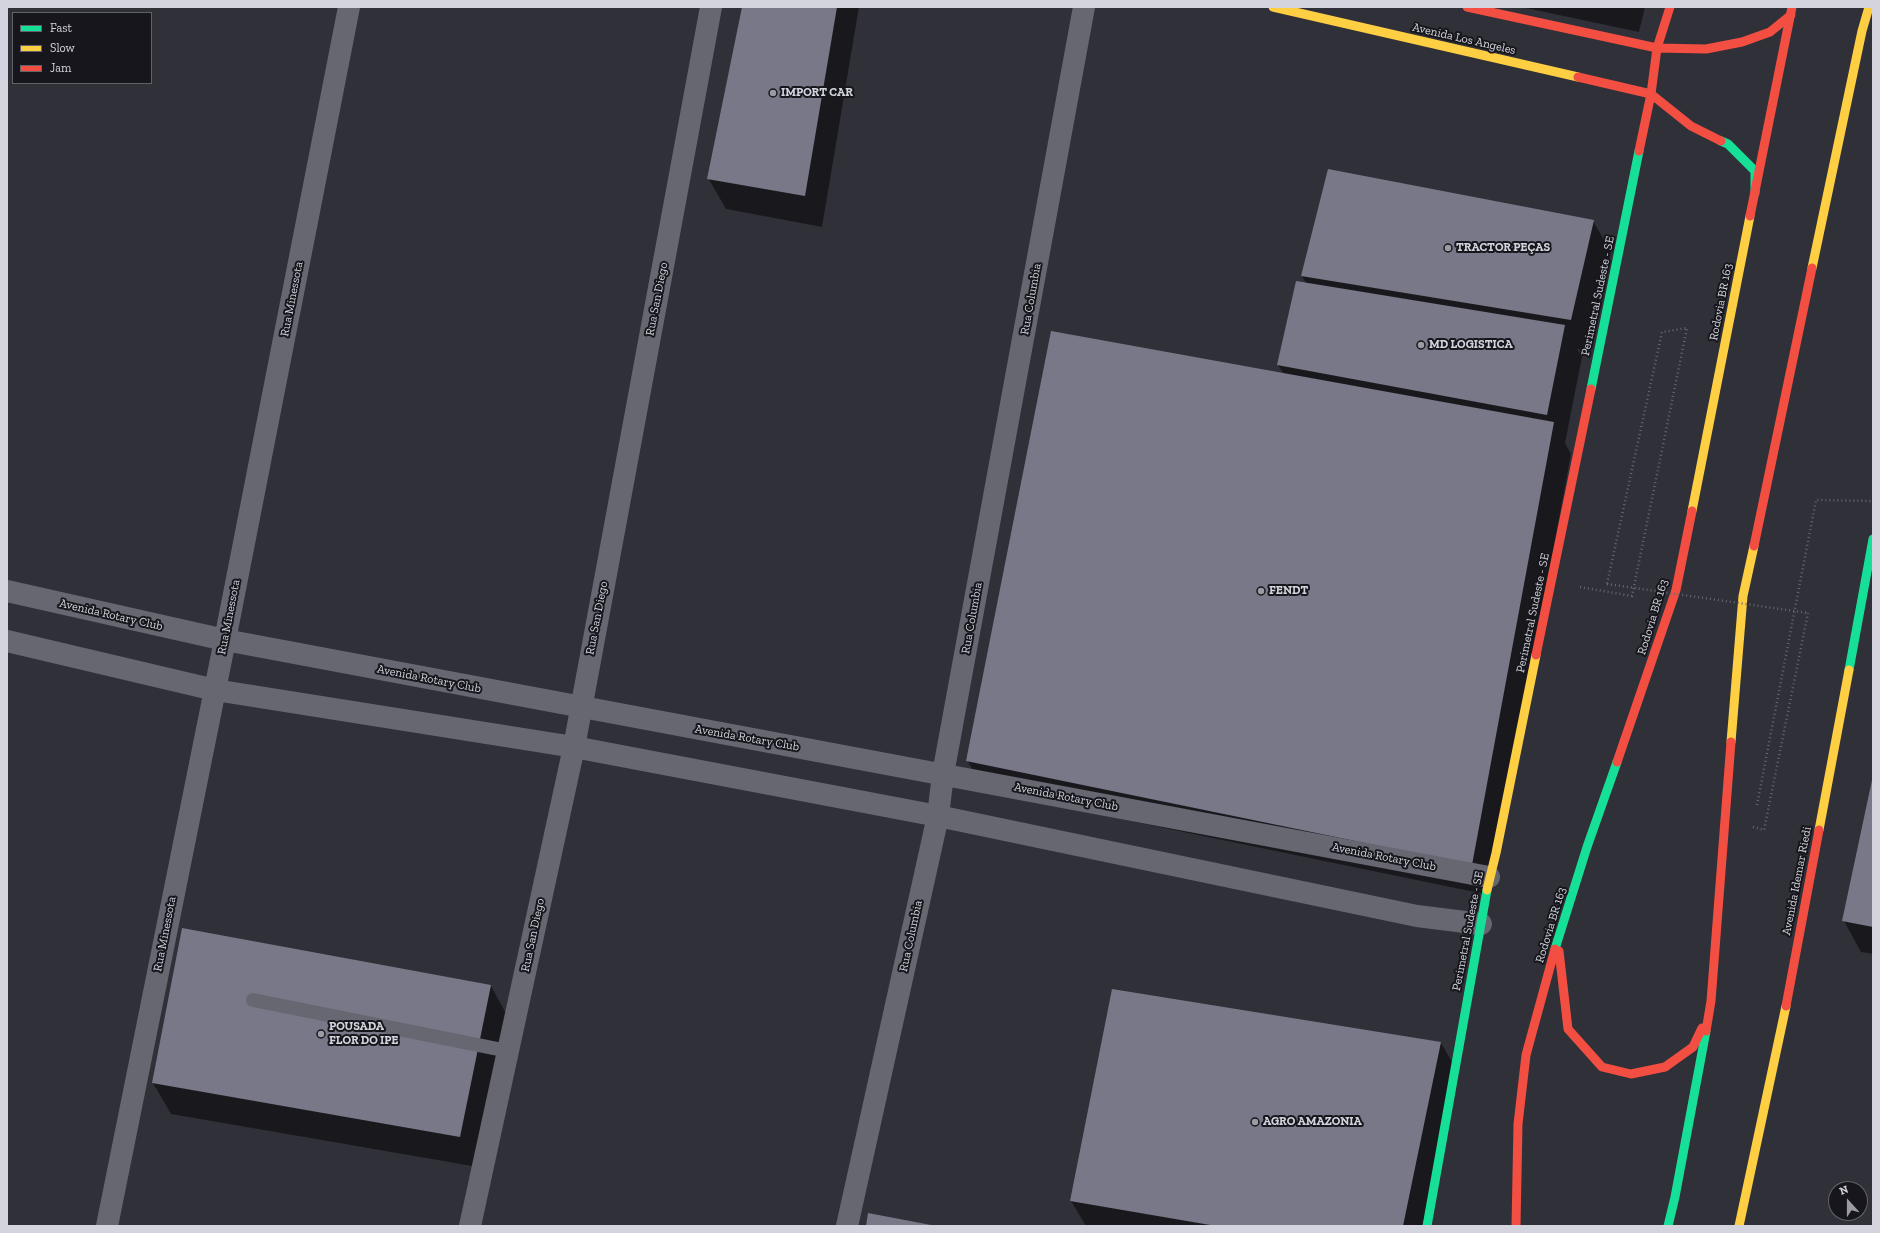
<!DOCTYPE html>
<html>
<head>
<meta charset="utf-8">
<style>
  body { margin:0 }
  #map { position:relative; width:1880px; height:1233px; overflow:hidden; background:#303038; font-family:"Zilla Slab",serif }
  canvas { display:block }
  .frame { position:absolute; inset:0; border:8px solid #d3d4dd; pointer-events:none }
  .legend { position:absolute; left:12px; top:12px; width:140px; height:72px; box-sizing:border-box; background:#16161c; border:1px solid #626269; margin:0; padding:5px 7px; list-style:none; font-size:12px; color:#d3d4dd }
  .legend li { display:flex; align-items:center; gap:8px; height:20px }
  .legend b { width:20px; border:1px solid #626269 }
  .north { position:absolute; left:1828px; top:1181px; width:40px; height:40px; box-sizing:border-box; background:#16161c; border:1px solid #626269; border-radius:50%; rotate:339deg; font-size:11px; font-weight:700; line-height:16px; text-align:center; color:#d3d4dd }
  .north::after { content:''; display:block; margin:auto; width:14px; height:18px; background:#9a9ba3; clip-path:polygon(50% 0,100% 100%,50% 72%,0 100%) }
</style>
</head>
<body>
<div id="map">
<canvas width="1880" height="1233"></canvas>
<div class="frame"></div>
<ul class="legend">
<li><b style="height:5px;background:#16e098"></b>Fast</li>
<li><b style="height:5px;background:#ffcf43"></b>Slow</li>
<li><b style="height:5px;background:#f24e42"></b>Jam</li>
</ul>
<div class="north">N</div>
</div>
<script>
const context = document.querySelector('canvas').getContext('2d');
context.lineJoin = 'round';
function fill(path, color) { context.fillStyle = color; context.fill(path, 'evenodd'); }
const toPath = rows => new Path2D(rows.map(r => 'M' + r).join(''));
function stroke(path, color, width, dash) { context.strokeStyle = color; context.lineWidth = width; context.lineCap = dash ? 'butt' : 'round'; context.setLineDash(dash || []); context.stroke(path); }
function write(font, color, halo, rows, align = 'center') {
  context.font = font + ' "Zilla Slab",serif'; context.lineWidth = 4; context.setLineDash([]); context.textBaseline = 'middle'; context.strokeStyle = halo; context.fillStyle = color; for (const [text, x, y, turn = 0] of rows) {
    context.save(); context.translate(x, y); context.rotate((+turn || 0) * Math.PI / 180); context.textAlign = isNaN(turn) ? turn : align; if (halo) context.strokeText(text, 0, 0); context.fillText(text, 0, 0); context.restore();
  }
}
fill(toPath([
  [743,7,859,7,822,227,726,209,708,178],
  [1521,7,1645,7,1639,32],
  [1593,221,1611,252,1588,351,1577,349,1582,357,1565,443,1571,454,1489,895,985,791,967,760,1284,374,1278,365,1306,283,1302,276],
  [1873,782,1873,954,1861,952,1844,921],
  [491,986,508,1017,478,1167,171,1114,153,1083],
  [1113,991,1441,1043,1459,1074,1427,1226,1086,1226,1071,1201]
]), '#0007');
fill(toPath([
  [742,7,837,7,805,196,707,179],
  [1328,169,1594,220,1571,320,1301,276],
  [1296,281,1565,325,1547,415,1277,365],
  [1051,331,1554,422,1472,865,966,761],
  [1872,780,1873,781,1873,927,1842,921],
  [182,928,491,985,460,1137,152,1083],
  [1112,989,1441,1042,1403,1226,1216,1226,1070,1201],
  [868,1213,931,1225,931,1226,866,1226]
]), '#787889');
stroke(toPath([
  [1580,587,1632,596,1687,328,1662,332,1607,584],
  [1757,805,1816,500,1873,501],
  [1753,827,1764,830,1808,613]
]), '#67676f', 2.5, [1, 3]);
stroke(toPath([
  [253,1000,508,1051]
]), '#676772', 14);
stroke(toPath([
  [7,591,225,640,1489,877],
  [7,641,215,690,574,747,938,816,1417,916,1481,924],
  [107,1226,225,640,349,7],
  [470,1226,574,747,711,7],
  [847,1226,938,816,943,774,1084,7]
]), '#676772', 22);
stroke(toPath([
  [1721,141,1728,144,1755,171,1755,193],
  [1591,389,1639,151],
  [1849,670,1873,539],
  [1555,949,1587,847,1617,762],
  [1427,1226,1487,890],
  [1668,1226,1675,1197,1706,1031]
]), '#16e098', 9);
stroke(toPath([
  [1273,7,1578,77],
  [1812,268,1862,31,1869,7],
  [1692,511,1750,216],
  [1731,742,1743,596,1754,546],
  [1819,830,1849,670],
  [1487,890,1496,853,1536,655],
  [1739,1226,1786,1006]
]), '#ffcf43', 9);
stroke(toPath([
  [1467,7,1657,48,1706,49,1742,42,1770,32,1791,15],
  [1578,77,1651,94,1691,126,1721,141],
  [1639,151,1651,94,1657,48,1670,7],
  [1750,216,1792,7],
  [1754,546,1812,268],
  [1536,655,1591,389],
  [1617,762,1676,590,1692,511],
  [1559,951,1568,1029,1602,1067,1631,1074,1665,1067,1693,1047,1702,1028],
  [1786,1006,1819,830],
  [1706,1031,1711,1001,1731,742],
  [1516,1226,1518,1124,1526,1055,1555,949]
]), '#f24e42', 9);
stroke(toPath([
  [1607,584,1808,613]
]), '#67676f', 2.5, [1, 3]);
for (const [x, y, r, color] of [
  [773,93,4,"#9a9ba3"],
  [1448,248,4,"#9a9ba3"],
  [1421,345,4,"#9a9ba3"],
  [1261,591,4,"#9a9ba3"],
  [321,1034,4,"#9a9ba3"],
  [1255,1122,4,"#9a9ba3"]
]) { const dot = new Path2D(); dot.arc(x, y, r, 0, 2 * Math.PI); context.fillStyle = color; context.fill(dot); stroke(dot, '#16161c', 1.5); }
write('12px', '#d3d4dd', '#16161c', [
  ["Avenida Los Angeles",1464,39,13],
  ["Perimetral Sudeste - SE",1598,296,-78],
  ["Rua Minessota",292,299,-79],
  ["Rua San Diego",657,299,-79],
  ["Rua Columbia",1031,299,-80],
  ["Rodovia BR 163",1721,302,-79],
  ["Perimetral Sudeste - SE",1533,613,-78],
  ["Avenida Rotary Club",111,615,13],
  ["Rua Minessota",229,617,-79],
  ["Rodovia BR 163",1653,617,-73],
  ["Rua San Diego",597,618,-79],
  ["Rua Columbia",972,618,-80],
  ["Avenida Rotary Club",429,679,11],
  ["Avenida Rotary Club",747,738,10],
  ["Avenida Rotary Club",1066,797,11],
  ["Avenida Rotary Club",1384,857,11],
  ["Avenida Idemar Riedi",1797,881,-79],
  ["Rodovia BR 163",1551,925,-73],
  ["Perimetral Sudeste - SE",1468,931,-79],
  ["Rua Minessota",165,934,-79],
  ["Rua San Diego",533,935,-78],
  ["Rua Columbia",911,936,-78]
]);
write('bold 12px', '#d3d4dd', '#16161c', [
  ["IMPORT CAR",781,93],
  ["TRACTOR PEÇAS",1456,248],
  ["MD LOGISTICA",1429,345],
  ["FENDT",1269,591],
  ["POUSADA",329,1027],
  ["FLOR DO IPE",329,1041],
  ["AGRO AMAZONIA",1263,1122]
], 'left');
</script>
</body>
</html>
